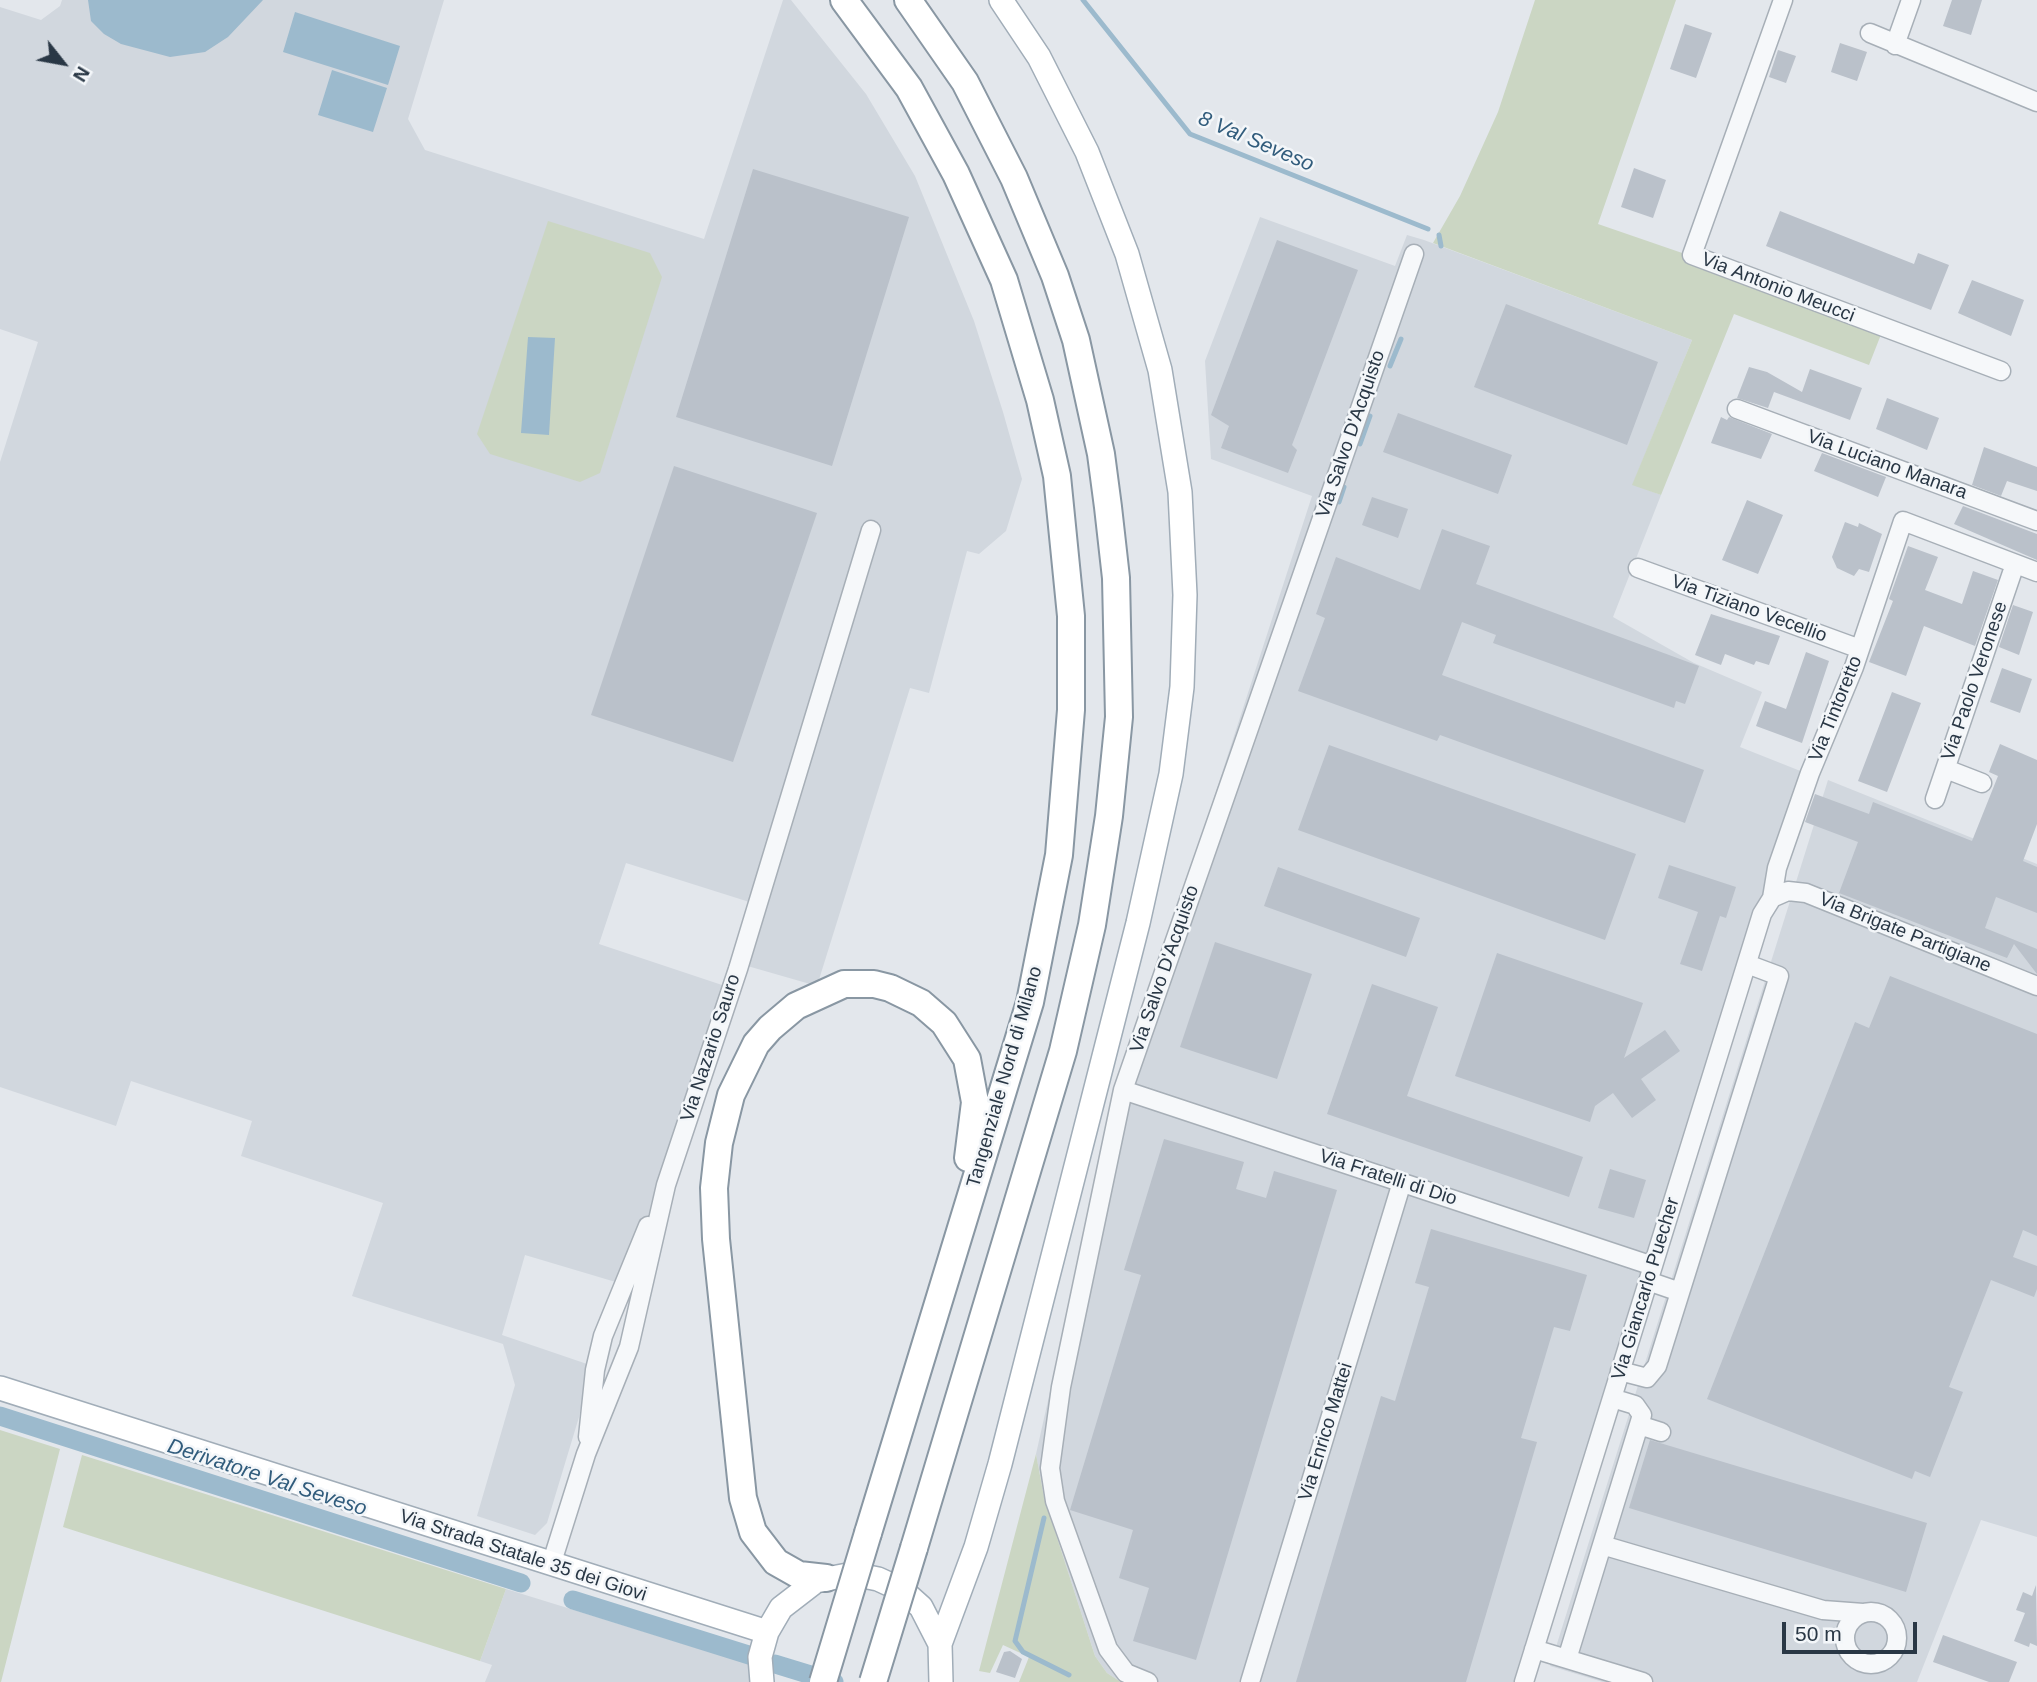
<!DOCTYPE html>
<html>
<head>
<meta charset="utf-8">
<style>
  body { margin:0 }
  #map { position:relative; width:2037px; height:1682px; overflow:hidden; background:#e3e7ec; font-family:Helvetica,sans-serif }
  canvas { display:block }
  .north { position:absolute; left:28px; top:28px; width:70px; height:70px; -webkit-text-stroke:5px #f3f6f9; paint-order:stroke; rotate:121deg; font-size:19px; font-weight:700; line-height:28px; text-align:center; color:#293745 }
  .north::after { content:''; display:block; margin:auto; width:24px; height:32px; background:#293745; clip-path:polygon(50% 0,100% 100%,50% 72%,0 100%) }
  .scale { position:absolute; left:1782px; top:1622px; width:135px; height:32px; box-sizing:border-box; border:4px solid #293745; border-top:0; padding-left:9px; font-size:21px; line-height:24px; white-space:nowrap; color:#293745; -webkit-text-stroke:5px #f3f6f9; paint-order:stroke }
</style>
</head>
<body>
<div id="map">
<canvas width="2037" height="1682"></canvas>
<div class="north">N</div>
<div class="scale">50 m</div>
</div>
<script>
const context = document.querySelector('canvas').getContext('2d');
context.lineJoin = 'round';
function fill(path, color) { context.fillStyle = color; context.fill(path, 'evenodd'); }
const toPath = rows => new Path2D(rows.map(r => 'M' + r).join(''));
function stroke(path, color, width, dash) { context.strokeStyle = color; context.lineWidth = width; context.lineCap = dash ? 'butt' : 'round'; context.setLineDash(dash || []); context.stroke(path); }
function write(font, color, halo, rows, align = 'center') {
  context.font = font + ' Helvetica,sans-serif'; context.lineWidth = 5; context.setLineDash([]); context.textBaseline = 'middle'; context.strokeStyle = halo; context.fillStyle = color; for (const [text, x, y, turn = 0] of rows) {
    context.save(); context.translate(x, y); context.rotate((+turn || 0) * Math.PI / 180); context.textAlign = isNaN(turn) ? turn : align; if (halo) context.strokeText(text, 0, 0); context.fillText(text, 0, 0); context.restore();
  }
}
fill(toPath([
  [62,0,444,0,408,119,425,150,704,239,783,0,791,0,866,94,915,176,974,321,1003,412,1022,479,1006,531,979,554,967,551,929,693,910,688,817,986,744,965,762,906,626,863,599,944,725,986,662,1183,619,1283,525,1255,502,1335,590,1365,579,1417,547,1523,535,1535,477,1516,515,1385,503,1344,352,1296,383,1203,241,1156,252,1121,131,1081,116,1126,0,1087,0,462,38,342,0,329,0,7,41,20,60,6],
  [1260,217,1395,266,1407,235,1424,240,1692,340,1633,484,1661,495,1613,617,1694,663,1762,692,1740,747,1803,772,1642,1266,1516,1682,1121,1682,1107,1673,1095,1656,1044,1497,1036,1454,1115,1102,1312,496,1211,459,1205,361],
  [1828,780,2037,864,2037,1537,1981,1520,1917,1682,1603,1682,1550,1666],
  [506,1589,752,1665,751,1682,485,1682,492,1665,480,1661]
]), '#d1d7de');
fill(toPath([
  [1535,0,1676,0,1598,224,1688,255,1882,332,1869,365,1734,314,1661,495,1632,485,1692,340,1433,243,1460,196,1498,112],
  [548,221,650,253,662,277,600,473,580,482,490,454,477,434],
  [0,1430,60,1449,1,1682,0,1682],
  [1036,1454,1044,1497,1095,1656,1107,1673,1121,1682,1019,1682,1029,1657,1003,1645,990,1673,979,1671],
  [82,1455,506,1589,480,1661,63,1527]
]), '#cbd6c3');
fill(toPath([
  [88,0,263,0,228,37,205,52,170,57,121,44,104,34,91,21],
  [295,12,400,46,388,85,283,52],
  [332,70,387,88,373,132,318,115],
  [528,337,555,338,549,435,521,433]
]), '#9cbacd');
stroke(toPath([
  [1083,0,1190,134,1428,229],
  [1439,235,1441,246],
  [1390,366,1401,339],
  [1360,444,1370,416],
  [1339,502,1344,487],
  [1044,1518,1015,1641,1023,1652,1069,1675]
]), '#9cbacd', 5);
stroke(toPath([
  [0,1416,521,1583],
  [573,1600,752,1656],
  [775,1664,834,1682]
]), '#9cbacd', 19);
fill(toPath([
  [1952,0,1982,0,1971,35,1943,26],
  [1685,24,1712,33,1696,78,1670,69],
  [1840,43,1867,52,1857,81,1831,72],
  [1778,50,1796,56,1786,83,1769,77],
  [1634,168,1666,180,1653,218,1621,207],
  [753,169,909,217,832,466,676,417],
  [1780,211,1914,264,1918,253,1949,265,1931,310,1766,246],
  [1277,240,1358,270,1292,445,1297,450,1288,473,1221,448,1229,426,1211,415],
  [1972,280,2024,300,2011,336,1958,313],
  [1506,304,1658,362,1627,445,1474,387],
  [1749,367,1767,372,1802,392,1810,369,1862,388,1850,420,1774,392,1768,408,1737,398],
  [1887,398,1939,418,1927,450,1876,429],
  [1398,413,1512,455,1498,494,1383,452],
  [1721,417,1727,420,1729,417,1772,434,1761,459,1711,443],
  [1984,447,2037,467,2037,491,2007,481,2001,496,1972,485],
  [1822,453,1886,477,1878,497,1814,471],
  [674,466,817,513,733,762,591,715],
  [1372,497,1408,509,1398,538,1362,525],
  [1747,500,1783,515,1758,574,1722,560],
  [1963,506,2037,534,2037,560,1954,524],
  [1845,522,1858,527,1859,523,1882,534,1869,572,1859,569,1854,576,1837,568,1832,557],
  [1442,529,1490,546,1476,584,1699,666,1685,704,1676,701,1674,708,1493,643,1496,635,1462,622,1442,675,1704,770,1685,823,1440,735,1437,741,1298,691,1325,618,1316,614,1336,557,1420,590],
  [1908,546,1938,557,1925,590,1962,604,1973,571,1998,580,1975,646,1924,626,1906,676,1869,662,1893,601,1889,599],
  [2013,605,2033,612,2019,655,1999,647],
  [1711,614,1780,636,1769,665,1756,661,1754,665,1725,654,1721,665,1695,655],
  [1806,652,1829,661,1802,743,1756,726,1765,701,1786,709],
  [2002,668,2032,679,2020,713,1990,702],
  [1892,692,1921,703,1887,792,1858,781],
  [2000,744,2037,760,2037,824,2023,861,2037,867,2037,913,1996,897,1985,928,2037,949,2037,974,2014,944,2007,958,1839,893,1858,842,1805,822,1815,794,1869,814,1873,802,1972,841,1998,776,1989,772],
  [1329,745,1636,854,1605,940,1298,830],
  [1669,865,1736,887,1726,918,1720,916,1702,971,1680,964,1698,912,1658,898],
  [1278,867,1420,918,1406,957,1264,906],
  [1215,942,1312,974,1277,1079,1180,1047],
  [1497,953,1643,1003,1624,1058,1665,1030,1680,1051,1641,1079,1656,1100,1632,1118,1613,1093,1595,1106,1590,1122,1455,1076],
  [1890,976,2037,1034,2037,1236,2023,1230,2013,1257,2037,1266,2037,1289,2034,1297,1991,1280,1949,1387,1963,1392,1930,1477,1915,1471,1912,1479,1707,1399,1855,1022,1869,1028],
  [1372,984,1438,1007,1407,1096,1583,1157,1569,1197,1327,1114],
  [1164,1139,1244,1162,1236,1189,1266,1198,1274,1171,1337,1190,1196,1660,1133,1641,1149,1588,1119,1578,1133,1530,1070,1510,1141,1275,1124,1270],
  [1610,1169,1646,1180,1634,1218,1598,1208],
  [1431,1229,1587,1275,1570,1331,1554,1327,1521,1438,1537,1442,1466,1682,1296,1682,1381,1396,1395,1401,1429,1287,1415,1283],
  [1650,1440,1927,1523,1906,1592,1629,1508],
  [2036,1585,2037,1646,2030,1643,2029,1647,2014,1641,2025,1613,2016,1610,2023,1592,2032,1596],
  [1943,1635,2017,1662,2009,1682,1989,1682,1933,1662],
  [1010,1651,1022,1659,1015,1678,996,1672,1004,1652]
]), '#bac1ca');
const minor = toPath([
  [1783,0,1692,255,2001,371],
  [1870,33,2037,102],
  [1895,45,1911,0],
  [1737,409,2037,521],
  [1638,568,1860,649],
  [1946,769,1982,783],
  [1935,799,2015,564],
  [1772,898,1777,868,1810,773,1854,667,1903,521,2037,572],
  [1123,1090,1653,1266],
  [1648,1281,1680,1292],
  [1620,1371,1647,1378,1657,1366,1779,976,1747,964],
  [1639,1425,1661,1432],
  [588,1437,595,1370,603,1336,648,1226],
  [1602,1545,1823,1610,1863,1613],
  [551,1565,586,1454,629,1347,666,1185,738,969,871,530],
  '1845 1638a26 26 0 1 1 52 0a26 26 0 1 1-52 0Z',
  [1534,1649,1643,1682],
  [1567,1659,1642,1415,1635,1405,1612,1398],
  [1148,1682,1126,1673,1108,1649,1055,1501,1050,1468,1061,1387,1123,1090,1414,254],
  [1250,1682,1402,1182],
  [1524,1682,1762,914,1772,898,1788,891,1806,893,2037,986]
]);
const major = toPath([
  [0,1388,767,1632],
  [940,1644,976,1547,1000,1464,1138,923,1171,774,1182,687,1185,595,1180,492,1160,370,1127,254,1087,152,1039,57,1001,0],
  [762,1682,760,1657,767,1632,781,1608,816,1581,853,1574,878,1579,902,1590,921,1607,940,1644,941,1682]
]);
const highway = toPath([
  [844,0,909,88,956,174,1004,280,1040,400,1057,476,1071,616,1071,710,1059,855,1030,1002,868,1533],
  [908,0,965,82,1014,178,1055,276,1076,340,1101,454,1108,507,1116,578,1119,717,1109,816,1092,925,1063,1051,914,1548],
  [826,1578,799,1575,776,1562,753,1532,743,1498,716,1239,714,1188,719,1143,731,1095,756,1044,770,1028,796,1006,844,984,874,984,890,988,921,1003,944,1023,967,1059,975,1102,968,1158]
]);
stroke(minor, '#a7afb7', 21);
stroke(major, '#a1adb8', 26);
stroke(highway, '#8997a3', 30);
stroke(minor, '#f6f8fa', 18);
stroke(major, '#fff', 23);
stroke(highway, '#fff', 26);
const highwayBridge = toPath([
  [823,1682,868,1533],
  [873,1682,914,1548]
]);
stroke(highwayBridge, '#8997a3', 30, []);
stroke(highwayBridge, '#fff', 26);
write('19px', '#293745', '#f3f6f9', [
  ["Via Antonio Meucci",1778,288,21],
  ["Via Salvo D'Acquisto",1351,434,-71],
  ["Via Luciano Manara",1887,465,20],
  ["Via Tiziano Vecellio",1749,609,20],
  ["Via Paolo Veronese",1975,681,-71],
  ["Via Tintoretto",1836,709,-68],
  ["Via Brigate Partigiane",1905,933,22],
  ["Via Salvo D'Acquisto",1165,969,-71],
  ["Via Nazario Sauro",711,1048,-72],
  ["Tangenziale Nord di Milano",1005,1077,-74],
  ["Via Fratelli di Dio",1388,1178,18],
  ["Via Giancarlo Puecher",1646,1289,-73],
  ["Via Enrico Mattei",1326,1432,-73],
  ["Via Strada Statale 35 dei Giovi",523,1556,18]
]);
write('italic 21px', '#315c7c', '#f3f6f9', [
  ["8 Val Seveso",1256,142,23],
  ["Derivatore Val Seveso",267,1478,18]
]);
</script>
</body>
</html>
